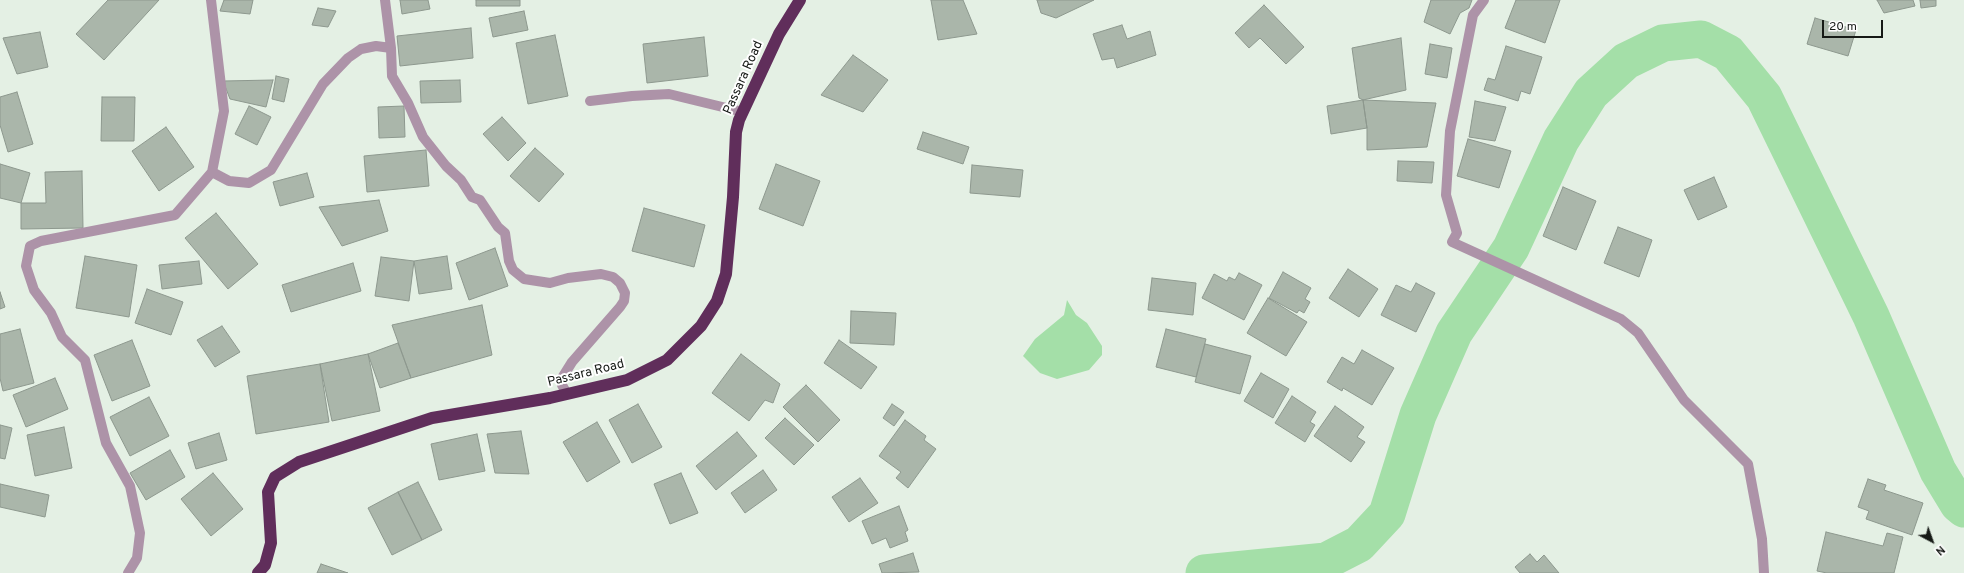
<!DOCTYPE html>
<html>
<head>
<meta charset="utf-8">
<style>
  body { margin:0 }
  #map { position:relative; width:1964px; height:573px; overflow:hidden; background:#e4f0e4; font-family:Overpass,sans-serif }
  canvas { display:block }
  .north { position:absolute; left:1912px; top:521px; width:40px; height:40px; -webkit-text-stroke:3px #fff; paint-order:stroke; rotate:139deg; font-size:11px; font-weight:700; line-height:16px; text-align:center; color:#161a16 }
  .north::after { content:''; display:block; margin:auto; width:14px; height:18px; background:#161a16; clip-path:polygon(50% 0,100% 100%,50% 72%,0 100%) }
  .scale { position:absolute; left:1822px; top:20px; width:61px; height:18px; box-sizing:border-box; border:2px solid #161a16; border-top:0; padding-left:5px; font-size:12px; line-height:14px; white-space:nowrap; color:#161a16; -webkit-text-stroke:3px #fff; paint-order:stroke }
</style>
</head>
<body>
<div id="map">
<canvas width="1964" height="573"></canvas>
<div class="north">N</div>
<div class="scale">20 m</div>
</div>
<script>
const context = document.querySelector('canvas').getContext('2d');
context.lineJoin = 'round';
function fill(path, color) { context.fillStyle = color; context.fill(path, 'evenodd'); }
const toPath = rows => new Path2D(rows.map(r => 'M' + r).join(''));
function stroke(path, color, width, dash) { context.strokeStyle = color; context.lineWidth = width; context.lineCap = dash ? 'butt' : 'round'; context.setLineDash(dash || []); context.stroke(path); }
function write(font, color, halo, rows, align = 'center') {
  context.font = font + ' Overpass,sans-serif'; context.lineWidth = 4; context.setLineDash([]); context.textBaseline = 'middle'; context.strokeStyle = halo; context.fillStyle = color; for (const [text, x, y, turn = 0] of rows) {
    context.save(); context.translate(x, y); context.rotate((+turn || 0) * Math.PI / 180); context.textAlign = isNaN(turn) ? turn : align; if (halo) context.strokeText(text, 0, 0); context.fillText(text, 0, 0); context.restore();
  }
}
fill(toPath([
  [1067,300,1076,315,1087,323,1102,346,1102,355,1089,370,1057,379,1040,373,1023,356,1035,339,1064,315]
]), '#a4dfa8');
stroke(toPath([
  [1204,573,1326,561,1359,544,1387,514,1418,415,1454,333,1511,248,1561,140,1591,93,1626,61,1663,43,1701,39,1728,53,1764,97,1871,316,1938,471,1958,504,1964,509]
]), '#a4dfa8', 37);
const building = toPath([
  [108,0,159,0,104,60,76,34,108,0],
  [224,0,253,0,250,14,220,11,224,0],
  [400,0,428,0,430,9,402,14,400,0],
  [476,0,520,0,520,6,476,6,476,0],
  [931,0,963,0,977,34,938,40,931,0],
  [1037,0,1094,0,1056,18,1041,13,1037,0],
  [1431,0,1472,0,1469,8,1460,13,1450,34,1424,22,1431,0],
  [1516,0,1560,0,1545,43,1505,28,1516,0],
  [1877,0,1913,0,1915,6,1884,13,1877,0],
  [1920,0,1936,0,1936,6,1921,8,1920,0],
  [1264,5,1304,47,1286,64,1260,38,1249,48,1235,33,1264,5],
  [318,8,336,11,328,27,312,25,318,8],
  [524,11,528,30,493,37,489,18,524,11],
  [1815,18,1856,30,1848,56,1807,44,1815,18],
  [1122,25,1127,39,1150,31,1156,55,1117,68,1114,58,1102,60,1093,34,1122,25],
  [471,28,473,58,400,66,397,36,471,28],
  [40,32,48,67,17,74,3,38,40,32],
  [555,35,568,96,528,104,516,43,555,35],
  [704,37,708,76,647,83,643,44,704,37],
  [1401,38,1406,90,1363,100,1359,98,1352,48,1401,38],
  [1430,44,1452,48,1447,78,1425,74,1430,44],
  [1506,46,1542,57,1530,94,1521,91,1518,101,1484,90,1488,78,1495,80,1506,46],
  [853,55,888,80,863,112,821,95,853,55],
  [276,76,289,79,284,102,272,99,276,76],
  [273,80,266,107,230,99,223,81,273,80],
  [460,80,461,102,421,103,420,81,460,80],
  [17,92,33,144,8,152,0,125,0,97,17,92],
  [102,97,135,97,134,141,101,141,102,97],
  [1363,100,1436,103,1427,147,1367,150,1367,128,1363,100],
  [1363,100,1367,128,1331,134,1327,106,1363,100],
  [1475,101,1506,107,1495,141,1469,137,1475,101],
  [249,106,271,117,257,145,235,134,249,106],
  [404,106,405,137,379,138,378,107,404,106],
  [502,117,526,143,508,161,483,134,502,117],
  [166,127,194,167,159,191,132,151,166,127],
  [923,132,969,147,963,164,917,149,923,132],
  [1468,139,1511,151,1499,188,1457,176,1468,139],
  [535,148,564,174,539,202,510,176,535,148],
  [426,150,429,186,367,192,364,156,426,150],
  [1398,161,1434,162,1432,183,1397,181,1398,161],
  [0,164,30,173,21,203,0,198,0,164],
  [776,164,820,181,803,226,759,209,776,164],
  [972,165,1023,170,1020,197,970,193,972,165],
  [82,171,83,228,21,229,21,203,46,203,45,172,82,171],
  [307,173,314,197,280,206,273,182,307,173],
  [1714,177,1727,207,1698,220,1684,190,1714,177],
  [1563,187,1596,201,1576,250,1543,236,1563,187],
  [379,200,388,231,342,246,319,207,379,200],
  [644,208,705,225,694,267,632,251,644,208],
  [216,213,258,264,228,289,185,238,216,213],
  [1618,227,1652,240,1639,277,1604,263,1618,227],
  [495,248,508,286,469,300,456,263,495,248],
  [85,256,137,265,129,317,76,308,85,256],
  [447,256,452,289,419,294,414,261,447,256],
  [381,257,414,261,409,301,375,296,381,257],
  [199,261,202,284,162,289,159,265,199,261],
  [353,263,361,291,291,312,282,285,353,263],
  [1348,269,1378,289,1359,317,1329,298,1348,269],
  [1283,272,1311,288,1305,299,1310,302,1304,313,1299,310,1297,313,1269,298,1283,272],
  [1239,273,1262,285,1244,320,1202,298,1214,274,1227,281,1229,277,1235,280,1239,273],
  [1152,278,1196,283,1193,315,1148,310,1152,278],
  [1416,283,1435,293,1416,332,1381,315,1396,285,1411,292,1416,283],
  [147,289,183,302,171,335,135,323,147,289],
  [0,292,5,307,0,309,0,292],
  [1268,298,1307,322,1286,356,1247,333,1268,298],
  [482,305,492,355,411,378,392,325,482,305],
  [851,311,896,313,894,345,850,343,851,311],
  [222,326,240,352,215,367,197,340,222,326],
  [20,329,34,383,3,391,0,378,0,334,20,329],
  [1166,329,1206,339,1196,377,1156,367,1166,329],
  [132,340,150,386,112,401,94,355,132,340],
  [839,340,877,367,861,389,824,363,839,340],
  [398,343,411,378,380,388,368,354,398,343],
  [1205,344,1251,356,1240,394,1195,382,1205,344],
  [1362,350,1394,368,1372,405,1343,388,1342,391,1327,382,1342,357,1354,364,1362,350],
  [368,354,380,411,332,421,320,364,368,354],
  [741,354,780,384,773,403,765,400,749,421,712,393,741,354],
  [320,364,329,422,256,434,247,376,320,364],
  [1261,373,1289,389,1273,418,1244,401,1261,373],
  [55,378,68,409,26,427,13,395,55,378],
  [806,385,840,420,818,442,783,407,806,385],
  [1292,396,1316,412,1310,422,1315,425,1305,442,1275,423,1292,396],
  [149,397,169,436,130,456,110,417,149,397],
  [638,404,662,447,632,463,609,420,638,404],
  [892,404,904,412,894,426,883,418,892,404],
  [1335,406,1364,427,1357,437,1365,442,1351,462,1314,436,1335,406],
  [785,418,814,445,794,465,765,438,785,418],
  [905,420,926,436,924,440,936,449,908,488,896,478,901,472,879,456,905,420],
  [597,422,620,462,587,482,563,442,597,422],
  [0,425,12,428,5,459,0,458,0,425],
  [64,427,72,468,35,476,27,435,64,427],
  [521,431,529,474,495,473,487,434,521,431],
  [737,432,757,456,716,490,696,466,737,432],
  [219,433,227,460,196,469,188,443,219,433],
  [477,434,485,471,439,480,431,444,477,434],
  [170,450,185,477,146,500,130,473,170,450],
  [763,470,777,490,745,513,731,493,763,470],
  [213,473,243,509,211,536,181,499,213,473],
  [681,473,698,513,670,524,654,484,681,473],
  [860,478,878,503,849,522,832,497,860,478],
  [1868,479,1886,485,1884,490,1923,503,1912,535,1866,519,1869,511,1858,507,1868,479],
  [418,482,442,530,422,540,398,492,418,482],
  [0,484,49,495,45,517,0,507,0,484],
  [398,492,422,540,392,555,368,508,398,492],
  [899,506,908,530,905,532,908,541,890,548,886,538,872,544,862,521,899,506],
  [1826,532,1883,546,1887,533,1903,537,1894,573,1827,573,1817,571,1826,532],
  [913,553,919,572,882,573,879,564,913,553],
  [1530,554,1537,562,1544,555,1559,573,1520,573,1515,567,1530,554],
  [321,564,348,573,317,573,321,564]
]);
fill(building, '#aab6aa');
stroke(building, '#8d988e', 1);
stroke(toPath([
  [385,0,391,48,392,76,408,103,423,137,446,166,461,180,472,197,480,200,498,227,505,233,509,261,513,270,524,279,550,283,568,278,601,274,613,277,620,283,625,293,624,301,620,307,572,362,562,378,562,385,567,394],
  [1484,0,1473,15,1450,131,1446,195,1457,233,1452,242,1621,319,1638,333,1684,400,1748,464,1762,539,1764,573],
  [590,101,632,96,669,94,743,112],
  [212,172,229,181,249,183,271,170,323,84,348,58,361,49,376,46,391,48],
  [128,573,137,558,140,533,130,486,106,443,85,360,62,337,51,313,34,290,26,266,30,246,41,241,175,215,212,172,224,111,211,0]
]), '#ad93a8', 10);
stroke(toPath([
  [258,573,265,565,271,543,268,492,275,477,299,462,432,418,550,398,627,380,667,360,701,326,717,301,726,274,733,197,736,132,739,120,779,34,800,0]
]), '#602e5b', 12);
write('13px', '#161a16', '#fff', [
  ["Passara Road",744,78,-66],
  ["Passara Road",586,374,-14]
]);
</script>
</body>
</html>
